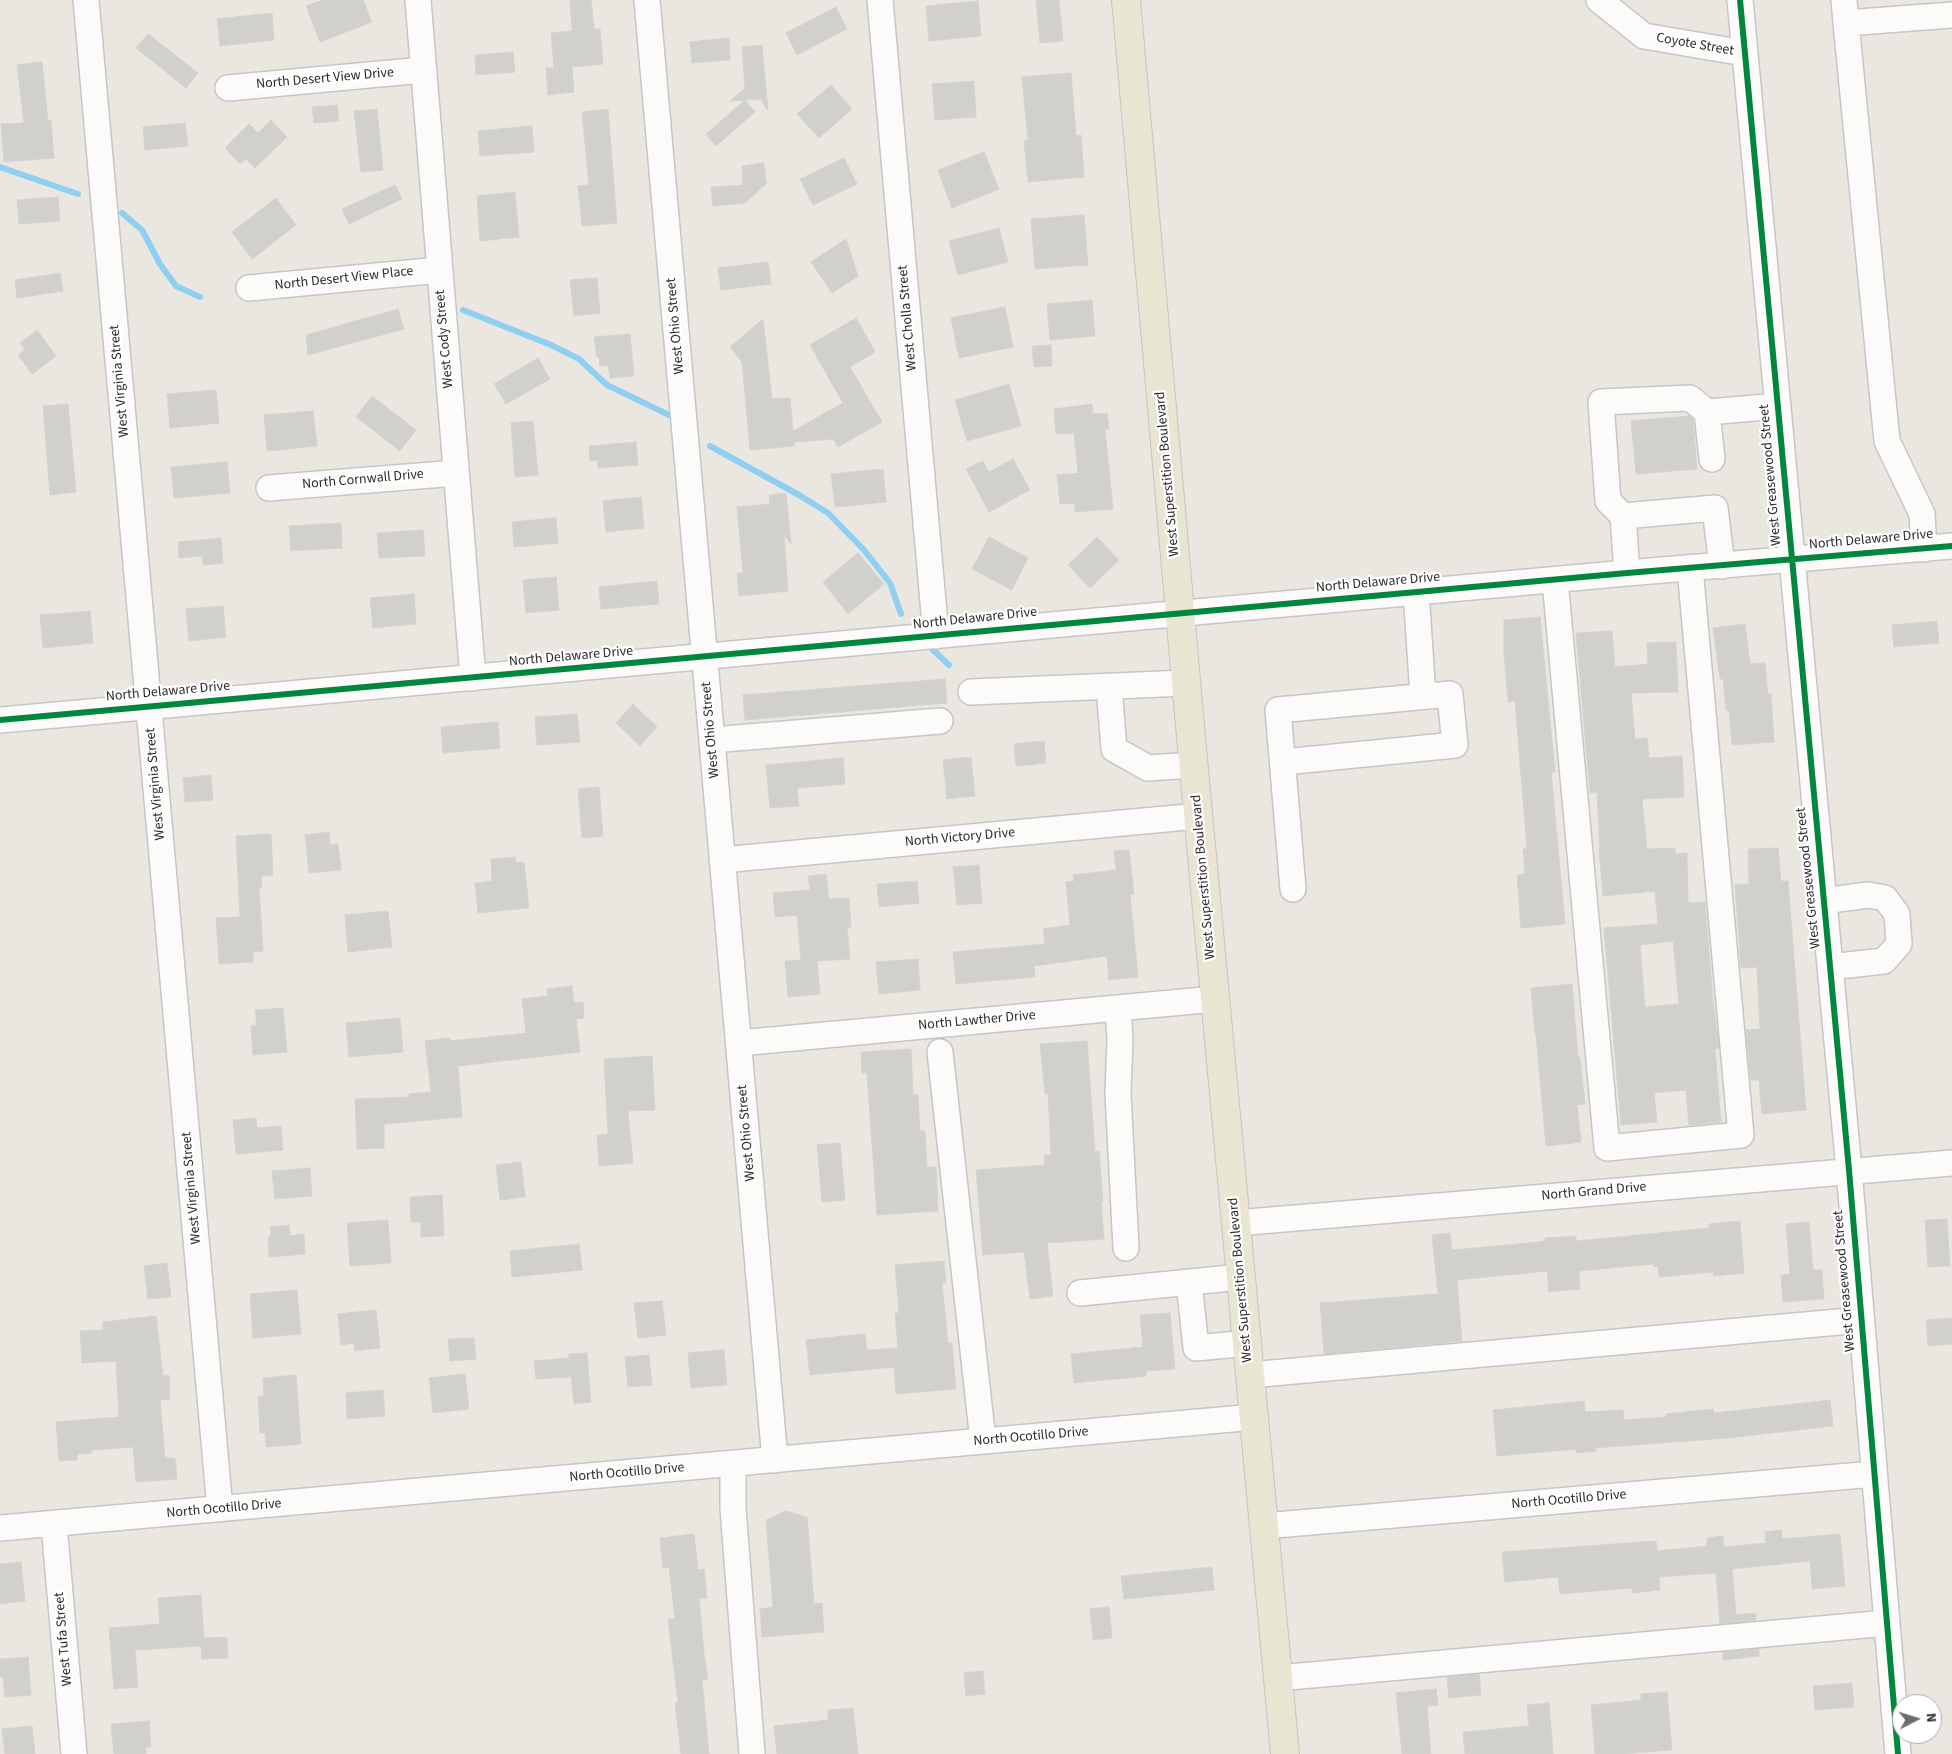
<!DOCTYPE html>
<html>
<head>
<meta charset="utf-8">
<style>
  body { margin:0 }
  #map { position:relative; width:1952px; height:1754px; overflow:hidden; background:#eae7e1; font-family:"Source Sans 3",sans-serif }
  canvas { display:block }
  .north { position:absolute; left:1892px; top:1694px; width:50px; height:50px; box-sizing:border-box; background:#fff; border:1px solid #ababab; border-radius:50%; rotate:85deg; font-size:14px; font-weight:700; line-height:20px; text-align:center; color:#2c2c2c }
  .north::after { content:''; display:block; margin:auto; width:18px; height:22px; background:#6e6d6b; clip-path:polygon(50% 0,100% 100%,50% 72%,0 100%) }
</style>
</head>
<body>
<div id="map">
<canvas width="1952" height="1754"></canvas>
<div class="north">N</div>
</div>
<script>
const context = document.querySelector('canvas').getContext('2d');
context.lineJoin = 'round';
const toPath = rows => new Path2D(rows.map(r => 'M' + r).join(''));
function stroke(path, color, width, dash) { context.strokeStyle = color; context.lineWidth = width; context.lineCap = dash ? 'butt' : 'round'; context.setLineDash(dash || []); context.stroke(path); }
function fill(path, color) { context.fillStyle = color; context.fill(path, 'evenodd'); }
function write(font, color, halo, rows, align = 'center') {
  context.font = font + ' "Source Sans 3",sans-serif'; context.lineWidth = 4.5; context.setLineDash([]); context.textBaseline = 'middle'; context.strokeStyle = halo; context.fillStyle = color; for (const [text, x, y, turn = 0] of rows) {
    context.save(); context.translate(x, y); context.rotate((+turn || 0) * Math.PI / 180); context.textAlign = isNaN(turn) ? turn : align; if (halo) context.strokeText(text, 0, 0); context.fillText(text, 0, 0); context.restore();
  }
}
stroke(toPath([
  [0,167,78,194],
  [122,213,142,230,160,264,176,286,200,297],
  [463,310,551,345,579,359,607,385,669,415],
  [710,446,799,495,828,513,864,550,890,583,901,614],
  [933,650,949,665]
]), '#8ecff2', 6);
const building = toPath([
  [323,0,363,0,372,22,320,42,306,6,323,0],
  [570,0,591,0,594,29,600,29,603,64,572,67,574,92,548,95,546,68,554,68,551,33,572,31,570,0],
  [1036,0,1059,0,1063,41,1040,43,1036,0],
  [978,1,981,36,929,41,926,6,978,1],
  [836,7,847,29,797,55,786,33,836,7],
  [272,13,274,40,220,46,217,19,272,13],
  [148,34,198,73,186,88,136,48,148,34],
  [729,38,730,60,692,63,690,42,729,38],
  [762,45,768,110,767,110,761,99,730,101,745,88,742,47,762,45],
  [513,52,515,72,476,75,475,55,513,52],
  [42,62,48,121,51,120,54,158,4,162,1,124,24,123,17,65,42,62],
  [1071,73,1076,136,1081,135,1084,177,1028,182,1024,140,1028,140,1022,77,1071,73],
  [974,81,976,117,935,120,932,84,974,81],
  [831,85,852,109,819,138,797,114,831,85],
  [745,100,755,112,716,146,706,134,745,100],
  [337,105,339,121,314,123,312,107,337,105],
  [377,109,383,170,361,172,354,111,377,109],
  [608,109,617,223,582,226,578,186,589,185,582,112,608,109],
  [271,120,287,137,255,168,246,159,240,164,225,148,249,124,258,133,271,120],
  [185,123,188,146,145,150,143,127,185,123],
  [532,126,534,152,480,156,478,131,532,126],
  [984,152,999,189,952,208,938,170,984,152],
  [844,158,857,184,813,205,800,179,844,158],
  [764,163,766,183,768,182,745,203,713,206,711,187,743,185,742,166,764,163],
  [395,185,402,199,349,224,342,209,395,185],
  [515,192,519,237,480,241,477,196,515,192],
  [58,197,60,221,19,224,17,200,58,197],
  [276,198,296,225,252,259,232,232,276,198],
  [1084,215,1088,265,1035,269,1031,219,1084,215],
  [999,228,1008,262,958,275,949,241,999,228],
  [846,239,858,276,832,293,811,262,846,239],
  [768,262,771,284,721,290,718,268,768,262],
  [60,273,63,291,17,298,15,280,60,273],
  [597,278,600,313,574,316,570,280,597,278],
  [1092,300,1095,336,1050,340,1047,304,1092,300],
  [1005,307,1013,347,959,358,951,318,1005,307],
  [398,309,404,329,308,355,306,335,398,309],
  [856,318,875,352,850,367,882,422,838,447,833,439,794,442,795,446,750,450,742,362,730,347,763,319,772,399,790,398,793,431,843,403,810,345,856,318],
  [37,330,56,356,32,374,18,355,25,350,20,343,37,330],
  [630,334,634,376,610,378,608,365,600,366,599,357,597,357,594,337,630,334],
  [1051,345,1052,366,1034,367,1032,346,1051,345],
  [538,358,550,379,506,404,494,384,538,358],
  [1009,384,1021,426,967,441,955,400,1009,384],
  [216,390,219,423,170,428,167,394,216,390],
  [372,396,416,430,400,451,356,417,372,396],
  [68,404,76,492,50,495,43,406,68,404],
  [1092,404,1093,414,1107,413,1109,429,1105,429,1113,509,1075,512,1075,503,1060,504,1057,475,1078,473,1074,433,1056,434,1054,409,1092,404],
  [313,411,317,446,267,451,264,415,313,411],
  [1689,416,1693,419,1697,469,1636,474,1631,421,1689,416],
  [533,421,538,475,515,477,511,423,533,421],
  [636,442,638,465,598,468,597,460,590,461,589,446,636,442],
  [1013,459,1030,490,989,512,966,469,983,461,989,472,1013,459],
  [227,462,230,493,174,498,171,467,227,462],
  [883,469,886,502,835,507,831,474,883,469],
  [786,493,791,544,784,535,788,591,739,596,737,573,743,573,737,507,770,504,769,495,786,493],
  [641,497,644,528,606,532,603,501,641,497],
  [556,518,558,543,514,547,512,522,556,518],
  [341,523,342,548,291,551,289,526,341,523],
  [423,530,425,556,379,558,377,533,423,530],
  [989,537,1028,558,1012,590,972,569,989,537],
  [1097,537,1119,560,1090,588,1068,565,1097,537],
  [221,538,223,563,203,565,202,556,179,558,178,542,221,538],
  [858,553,884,584,848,614,823,582,858,553],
  [556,577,559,610,526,613,523,580,556,577],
  [657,581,659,604,601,609,599,587,657,581],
  [414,594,416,624,373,628,370,598,414,594],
  [223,606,226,637,189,641,186,609,223,606],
  [90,611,93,643,43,648,40,615,90,611],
  [1540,617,1555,772,1551,772,1565,924,1521,928,1517,875,1525,874,1523,849,1527,849,1515,701,1508,702,1504,653,1504,620,1540,617],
  [1937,621,1939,643,1894,647,1892,625,1937,621],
  [1745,624,1750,664,1765,663,1768,695,1771,694,1774,742,1732,745,1729,710,1726,710,1723,679,1720,679,1713,628,1745,624],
  [1612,631,1615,667,1648,664,1647,643,1676,642,1678,692,1631,693,1635,739,1647,738,1649,758,1682,756,1684,797,1642,799,1647,849,1675,848,1675,854,1687,853,1688,903,1705,902,1713,1001,1719,1048,1715,1049,1721,1122,1689,1125,1686,1090,1654,1093,1657,1122,1621,1125,1604,928,1658,924,1655,891,1603,896,1599,849,1600,849,1597,792,1590,793,1576,633,1612,631],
  [1673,941,1679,1004,1645,1007,1640,945,1673,941],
  [945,679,947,703,745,720,743,695,945,679],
  [633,704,657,727,640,746,616,723,633,704],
  [577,714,580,742,537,745,535,717,577,714],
  [498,722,500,748,443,753,441,727,498,722],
  [1044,741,1046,763,1016,766,1014,744,1044,741],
  [971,757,975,796,947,799,943,760,971,757],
  [843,758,845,784,797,788,799,806,770,808,766,765,843,758],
  [211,775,213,800,185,802,183,778,211,775],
  [599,787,603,836,582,838,578,789,599,787],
  [329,832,330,845,338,844,341,870,309,873,305,835,329,832],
  [271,834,273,875,261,876,262,887,259,887,263,951,253,952,253,962,219,964,216,918,240,917,236,836,271,834],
  [1778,848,1781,881,1788,881,1806,1110,1762,1114,1759,1080,1751,1080,1746,1030,1760,1029,1757,967,1741,968,1735,885,1749,884,1748,849,1778,848],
  [1129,850,1134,894,1130,894,1138,977,1109,980,1107,956,1034,966,1035,977,956,984,953,952,1045,944,1043,929,1070,925,1066,882,1074,881,1073,875,1116,870,1114,851,1129,850],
  [515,857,516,863,524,862,529,908,478,913,475,883,492,881,491,859,515,857],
  [979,865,982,903,957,905,953,867,979,865],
  [826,874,829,899,849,898,851,927,847,927,850,959,817,961,820,994,788,997,785,961,801,960,797,915,775,917,773,893,810,890,808,876,826,874],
  [917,881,919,903,879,907,877,884,917,881],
  [388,911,392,947,348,952,345,915,388,911],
  [918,959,920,990,879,994,876,962,918,959],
  [1572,984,1578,1057,1580,1057,1585,1104,1577,1105,1581,1142,1546,1146,1536,1034,1535,1034,1531,988,1572,984],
  [572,986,574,1003,583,1002,584,1018,576,1019,580,1052,458,1066,462,1117,384,1124,384,1148,357,1149,355,1099,409,1097,409,1094,431,1092,425,1041,450,1038,450,1041,526,1033,522,999,548,996,547,989,572,986],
  [283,1008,287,1052,253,1055,251,1026,257,1025,255,1010,283,1008],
  [400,1018,403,1052,349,1057,346,1023,400,1018],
  [1087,1041,1095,1152,1099,1151,1103,1201,1101,1201,1104,1239,1047,1243,1053,1296,1030,1299,1024,1252,983,1255,976,1170,1045,1165,1044,1155,1051,1155,1048,1094,1045,1094,1040,1044,1087,1041],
  [911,1049,913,1095,918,1095,920,1131,925,1131,927,1167,936,1167,938,1211,877,1215,867,1073,862,1073,861,1052,911,1049],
  [652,1056,655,1110,628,1111,633,1163,599,1166,597,1135,608,1134,604,1059,652,1056],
  [256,1118,257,1128,281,1126,283,1150,236,1154,233,1120,256,1118],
  [840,1143,845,1200,822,1202,817,1145,840,1143],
  [521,1162,525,1197,500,1200,496,1165,521,1162],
  [310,1168,312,1196,275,1199,272,1171,310,1168],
  [442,1195,444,1236,421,1237,421,1222,411,1222,410,1197,442,1195],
  [1947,1219,1950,1266,1928,1267,1925,1220,1947,1219],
  [388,1220,391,1263,350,1266,347,1223,388,1220],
  [1740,1221,1744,1273,1714,1276,1713,1272,1659,1277,1658,1266,1654,1267,1653,1264,1579,1271,1580,1289,1549,1292,1547,1271,1457,1280,1462,1341,1324,1354,1320,1303,1438,1294,1432,1235,1450,1233,1452,1250,1539,1242,1545,1241,1545,1238,1576,1236,1576,1241,1650,1234,1709,1228,1709,1224,1740,1221],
  [1809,1222,1813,1270,1822,1270,1824,1299,1783,1302,1781,1275,1790,1274,1786,1224,1809,1222],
  [289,1225,290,1236,304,1234,305,1254,269,1257,268,1237,271,1237,270,1227,289,1225],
  [579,1244,582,1270,512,1277,510,1251,579,1244],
  [944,1261,946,1283,942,1283,948,1343,952,1343,956,1389,896,1394,894,1367,810,1375,806,1340,865,1334,867,1350,898,1348,895,1313,899,1313,895,1265,944,1261],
  [167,1263,171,1297,148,1299,144,1266,167,1263],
  [297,1290,301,1334,253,1338,250,1294,297,1290],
  [662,1301,666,1335,638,1338,634,1303,662,1301],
  [376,1310,380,1348,355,1351,354,1343,341,1345,338,1314,376,1310],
  [1170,1313,1175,1369,1146,1371,1146,1376,1074,1383,1071,1354,1143,1347,1140,1315,1170,1313],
  [156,1316,163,1376,169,1375,170,1399,160,1400,165,1458,175,1458,177,1479,136,1482,133,1447,92,1450,92,1453,77,1454,77,1460,59,1461,56,1422,119,1417,116,1361,82,1363,80,1331,103,1330,103,1322,156,1316],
  [1952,1318,1952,1344,1928,1346,1926,1320,1952,1318],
  [474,1338,476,1359,450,1361,448,1339,474,1338],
  [724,1350,727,1385,691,1388,688,1353,724,1350],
  [587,1353,591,1402,574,1404,571,1377,536,1379,534,1361,569,1358,569,1354,587,1353],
  [649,1355,652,1385,628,1387,625,1357,649,1355],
  [465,1374,469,1409,433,1413,429,1378,465,1374],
  [296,1375,301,1444,266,1447,265,1433,260,1433,258,1396,264,1396,263,1378,296,1375],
  [383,1390,385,1416,347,1419,346,1393,383,1390],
  [1830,1400,1833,1426,1728,1438,1595,1448,1596,1451,1576,1453,1576,1449,1497,1456,1493,1410,1584,1401,1585,1412,1623,1410,1624,1420,1666,1417,1666,1414,1713,1409,1714,1413,1830,1400],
  [786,1511,807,1517,814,1604,822,1603,824,1632,762,1637,760,1609,773,1607,766,1520,786,1511],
  [1781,1530,1782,1539,1840,1534,1845,1586,1812,1589,1810,1561,1732,1569,1736,1615,1756,1613,1756,1620,1720,1624,1716,1573,1659,1577,1660,1590,1632,1593,1632,1588,1560,1594,1558,1577,1505,1582,1502,1552,1656,1541,1657,1551,1707,1546,1707,1538,1723,1536,1724,1547,1766,1543,1765,1532,1781,1530],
  [694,1534,698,1570,704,1569,707,1598,699,1598,704,1654,708,1679,702,1680,709,1754,681,1754,675,1703,678,1703,668,1619,675,1619,669,1567,663,1568,660,1538,694,1534],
  [21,1562,25,1601,0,1604,0,1564,21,1562],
  [1212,1567,1214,1590,1124,1599,1121,1576,1212,1567],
  [201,1595,204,1638,227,1637,228,1658,202,1659,201,1646,135,1650,138,1687,114,1689,109,1628,160,1624,158,1598,201,1595],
  [1109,1607,1112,1638,1093,1640,1090,1609,1109,1607],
  [1759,1649,1759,1656,1723,1660,1723,1652,1759,1649],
  [28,1657,31,1695,5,1697,3,1676,0,1677,0,1659,28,1657],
  [983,1671,985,1694,966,1696,964,1673,983,1671],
  [1479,1674,1481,1695,1449,1698,1447,1677,1479,1674],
  [1852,1683,1854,1707,1815,1710,1813,1686,1852,1683],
  [1436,1689,1438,1705,1427,1706,1431,1754,1402,1754,1396,1693,1436,1689],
  [1667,1692,1672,1750,1622,1754,1595,1754,1591,1705,1641,1700,1641,1694,1667,1692],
  [1549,1703,1553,1754,1465,1754,1463,1732,1529,1726,1527,1705,1549,1703],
  [853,1708,858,1754,777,1754,774,1726,828,1720,828,1710,853,1708],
  [149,1721,151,1747,146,1747,146,1754,114,1754,111,1724,149,1721],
  [32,1726,35,1754,5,1754,2,1729,32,1726]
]);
fill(building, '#d2d0cc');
stroke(building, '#d5d3cd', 1);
const minor = toPath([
  [86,0,220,1509],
  [418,0,473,678],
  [647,0,775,1460],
  [880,0,936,636],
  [1599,0,1644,36,1744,53],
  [1740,0,1849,1170,1898,1754],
  [1844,0,1846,23],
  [228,88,423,70],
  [249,288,440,270],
  [1707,412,1778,406],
  [269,488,456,473],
  [1623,516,1608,501,1601,402,1690,398,1707,412,1712,459],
  [1924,549,1922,514,1887,441,1846,23,1952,15],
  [1627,573,1623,516,1715,508,1722,566],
  [1555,580,1607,1148,1741,1135,1690,568],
  [1416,592,1423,696],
  [1109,687,1114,749,1148,768,1193,765],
  [971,692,1186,683],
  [0,720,1627,573,1952,546],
  [712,740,940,721],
  [1284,762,1455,745,1450,694,1278,710,1293,889],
  [722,860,1198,816],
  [1823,901,1868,895,1885,898,1897,914,1899,944,1884,961,1830,967],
  [1118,1008,1120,1039,1118,1094,1126,1248],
  [739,1043,1215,999],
  [940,1052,983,1441],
  [1236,1223,1952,1163],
  [1189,1282,1196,1348,1248,1343],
  [1080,1293,1241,1277],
  [1250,1375,1861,1320],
  [733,1463,733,1508,752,1754],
  [54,1524,74,1754],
  [1264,1526,1874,1474],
  [0,1528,1255,1417],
  [1278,1678,1887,1623]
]);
const major = toPath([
  [1126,0,1191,737,1285,1754]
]);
stroke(minor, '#c7c6c6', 28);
stroke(major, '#c6c4c2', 30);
stroke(minor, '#fcfbfa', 25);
stroke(major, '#e8e5d3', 28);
stroke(toPath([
  [1740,0,1849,1170,1898,1754],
  [0,720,1627,573,1952,546]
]), '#00873e', 6);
write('14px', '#2c2c2c', '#fff', [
  ["Coyote Street",1695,45,10],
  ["North Desert View Drive",325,79,-5],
  ["North Desert View Place",344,279,-6],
  ["West Cholla Street",908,318,-95],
  ["West Ohio Street",676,326,-95],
  ["West Cody Street",445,339,-95],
  ["West Virginia Street",120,381,-95],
  ["West Superstition Boulevard",1168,474,-95],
  ["West Greasewood Street",1771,475,-95],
  ["North Cornwall Drive",363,480,-5],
  ["North Delaware Drive",1871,540,-5],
  ["North Delaware Drive",1378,583,-5],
  ["North Delaware Drive",975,619,-6],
  ["North Delaware Drive",571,657,-5],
  ["North Delaware Drive",168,692,-5],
  ["West Ohio Street",711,730,-95],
  ["West Virginia Street",156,784,-95],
  ["North Victory Drive",960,838,-5],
  ["West Superstition Boulevard",1204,877,-95],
  ["West Greasewood Street",1809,878,-96],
  ["North Lawther Drive",977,1021,-5],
  ["West Ohio Street",747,1133,-95],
  ["West Virginia Street",192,1188,-95],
  ["North Grand Drive",1594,1192,-5],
  ["West Superstition Boulevard",1241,1280,-95],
  ["West Greasewood Street",1845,1281,-95],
  ["North Ocotillo Drive",1031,1437,-5],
  ["North Ocotillo Drive",627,1473,-5],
  ["North Ocotillo Drive",1569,1500,-5],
  ["North Ocotillo Drive",224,1509,-5],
  ["West Tufa Street",64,1639,-95]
]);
</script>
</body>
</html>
